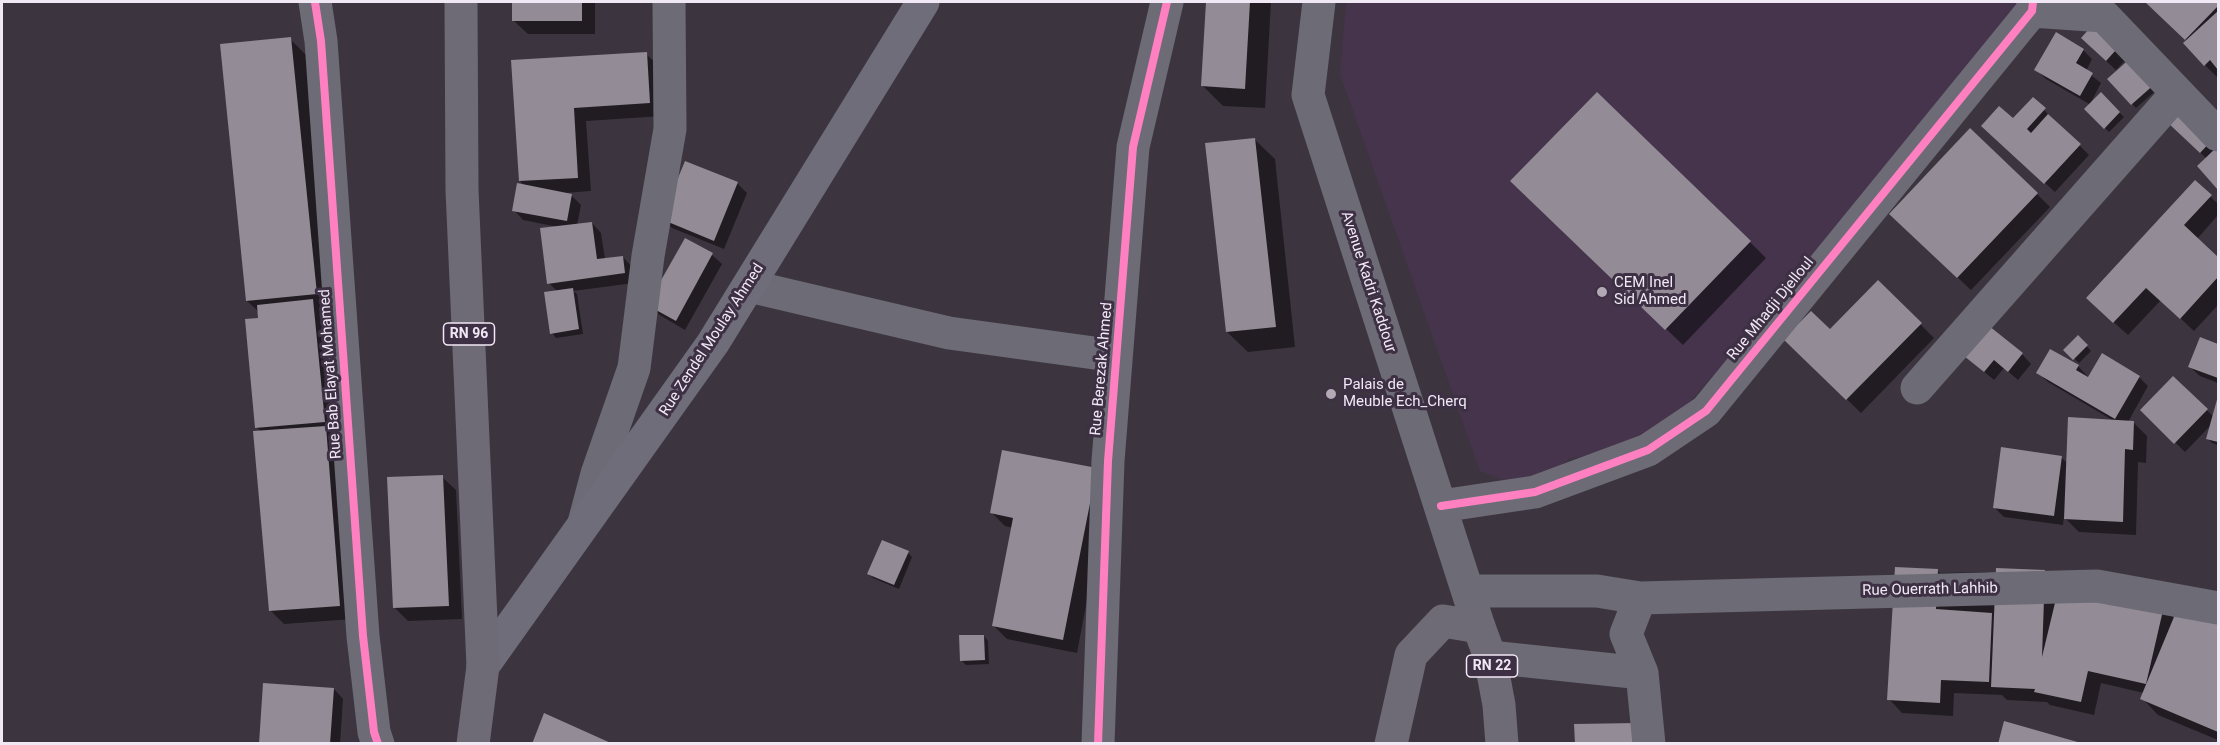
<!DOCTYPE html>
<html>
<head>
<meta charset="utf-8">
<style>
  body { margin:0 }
  #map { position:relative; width:2220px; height:745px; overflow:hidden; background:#3c353f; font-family:Roboto,sans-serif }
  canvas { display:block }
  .frame { position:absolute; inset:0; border:3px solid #f1e8f5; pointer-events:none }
</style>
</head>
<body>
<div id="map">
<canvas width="2220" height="745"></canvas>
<div class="frame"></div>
</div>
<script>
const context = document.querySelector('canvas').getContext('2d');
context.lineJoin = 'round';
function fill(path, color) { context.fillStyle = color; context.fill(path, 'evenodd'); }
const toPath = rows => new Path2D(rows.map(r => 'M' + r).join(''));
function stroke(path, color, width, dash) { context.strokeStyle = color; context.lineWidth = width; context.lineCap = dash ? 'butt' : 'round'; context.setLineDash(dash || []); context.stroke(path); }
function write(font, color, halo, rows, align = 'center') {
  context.font = font + ' Roboto,sans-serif'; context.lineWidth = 6; context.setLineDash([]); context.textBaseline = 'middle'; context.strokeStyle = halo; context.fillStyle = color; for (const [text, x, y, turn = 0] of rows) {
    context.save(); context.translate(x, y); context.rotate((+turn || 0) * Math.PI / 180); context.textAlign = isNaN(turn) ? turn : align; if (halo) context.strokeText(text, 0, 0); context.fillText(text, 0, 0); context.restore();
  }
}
fill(toPath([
  [1346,2,2033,2,2032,11,1648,450,1570,458,1535,492,1480,471,1340,74]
]), '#45344b');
fill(toPath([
  [514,2,595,2,595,34,528,34,514,21],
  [1207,2,1271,2,1265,108,1223,106,1202,85],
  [2147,2,2218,2,2218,78,2205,65,2187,41],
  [290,39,307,56,333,310,323,312,326,314,353,619,284,624,270,610,262,432,257,428,259,319,259,312,247,301],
  [2142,42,2116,70,2092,48],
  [2083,50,2092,59,2086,71,2101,83,2090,104,2101,94,2124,117,2109,132,2086,109,2091,105,2046,79,2036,70],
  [646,54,660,67,663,116,586,121,591,191,564,193,571,195,581,205,577,225,592,223,601,233,605,259,623,257,632,267,634,283,573,291,577,294,583,334,556,338,552,333,558,292,549,283,558,227,523,220,514,210,526,187,520,181,512,62],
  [2109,79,2160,87,2136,108],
  [2033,99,2089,155,2055,192,1992,135,2013,120],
  [2152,106,2218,144,2218,187,2199,166,2207,159],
  [1254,139,1275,159,1295,347,1248,352,1227,332],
  [2195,182,2218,204,2218,215,2197,239,2218,259,2218,305,2194,331,2161,300,2128,335,2101,311],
  [737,183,747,193,724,249,672,228,663,219],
  [2037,194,2050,207,1971,290,1904,227],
  [1529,198,1750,242,1766,258,1683,345],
  [685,240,712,255,722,264,685,330,658,314,649,305],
  [1878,282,1934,338,1861,413,1785,339,1830,332],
  [2078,337,2091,351,2079,363,2065,350],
  [2201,339,2218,346,2218,383,2200,376,2190,367],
  [1956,348,2022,354,2031,364,2018,380,2004,368,1994,380],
  [2078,366,2089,378,2139,377,2148,386,2128,422,2133,422,2147,436,2146,463,2138,462,2136,535,2079,532,2064,517,2063,525,2004,517,1995,508,2061,457,2068,464,2114,421,2048,382,2038,373],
  [2173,378,2214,417,2218,399,2218,445,2212,443,2208,439,2212,424,2185,452,2142,410],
  [442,477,456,490,462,619,408,621,394,607],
  [1109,483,1077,653,1007,639,994,626,1013,528,1005,526,991,512],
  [908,553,912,557,899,589,873,578,869,574],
  [1938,571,1940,573,1988,572,1997,581,2163,608,2175,619,2218,618,2218,740,2158,715,2142,698,2144,693,2101,683,2094,715,2050,705,2047,702,2007,700,2002,695,1954,693,1953,716,1902,713,1889,699],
  [984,636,988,641,989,664,966,665,961,660],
  [334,689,343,699,340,744,261,744]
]), '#0007');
fill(toPath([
  [512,2,582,2,582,21,512,21],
  [1206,2,1250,2,1245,89,1201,86],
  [2145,2,2218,2,2218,6,2185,40],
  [2218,11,2218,70,2210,60,2204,66,2183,43],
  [2089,29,2133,31,2106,61,2081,38],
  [2056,32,2084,49,2076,63,2093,73,2080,96,2034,70],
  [291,37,317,294,246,301,220,44],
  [647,52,650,103,574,108,578,178,519,181,511,60],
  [2133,56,2157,82,2131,105,2107,79],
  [1597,92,1751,241,1665,330,1510,181],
  [2101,92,2120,112,2104,129,2084,109],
  [2033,97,2046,108,2027,129,2031,133,2048,114,2081,144,2044,184,1981,126,1999,106,2013,118],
  [2150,106,2196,121,2214,138,2200,153],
  [1970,128,2038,193,1957,278,1889,214],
  [1255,138,1276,327,1226,332,1205,143],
  [2218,146,2218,190,2197,166],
  [685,161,738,182,714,241,661,219],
  [2195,180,2212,195,2184,225,2218,257,2218,277,2180,319,2146,288,2113,323,2086,298],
  [517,183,572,194,567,221,512,211],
  [592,222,597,259,623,256,625,273,547,284,540,228],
  [685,238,713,253,676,321,647,305],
  [1878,280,1922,323,1846,400,1783,339,1811,311,1830,329],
  [573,288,579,329,550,334,544,292],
  [313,299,325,422,255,428,245,319,258,318,257,305],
  [1979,318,2023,353,2008,372,1994,360,1984,372,1954,348],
  [2078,335,2088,345,2073,360,2063,350],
  [2200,337,2218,344,2218,378,2188,367],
  [2050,349,2079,365,2076,370,2088,377,2102,353,2140,376,2115,419,2036,373],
  [2173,376,2208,409,2174,444,2140,410],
  [2218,396,2218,442,2206,439],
  [2068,417,2134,421,2133,450,2125,449,2123,522,2064,519],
  [326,426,340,606,269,611,253,431],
  [2001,447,2062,456,2054,516,1993,508],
  [1002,450,1097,468,1063,640,992,626,1013,518,990,513],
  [443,475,449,606,393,608,387,477],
  [882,540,909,551,894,585,867,574],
  [1895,567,1938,569,1936,609,1992,613,1989,682,1941,680,1940,703,1887,700],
  [1996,568,2045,570,2042,657,2060,582,2164,606,2146,684,2088,671,2081,702,2034,692,2035,689,1991,687],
  [2181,600,2218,616,2218,732,2140,699],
  [959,635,984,635,985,660,960,661],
  [263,683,334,688,330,744,259,744],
  [544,713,613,744,532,744],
  [2004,721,2081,743,2081,744,1998,744],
  [1636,723,1637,744,1575,744,1574,724]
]), '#938b96');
stroke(toPath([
  [315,2,321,41,363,636,374,732,378,744],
  [1319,2,1308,95,1479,627],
  [2032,11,2104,16,2218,135],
  [749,286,949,333,1116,356],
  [1917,388,2177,93],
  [1441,506,1535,492,1648,450,1706,411,2032,11,2033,2],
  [584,523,597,474,634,368,648,256,670,129,669,2],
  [1468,591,1597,591,1640,598,1626,634,1642,673,1490,657],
  [1640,598,2097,586,2218,608],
  [1642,673,1649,744],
  [1098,744,1108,461,1133,147,1167,2]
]), '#6d6b76', 33);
stroke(toPath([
  [483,666,713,343,923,2]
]), '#6f6d7a', 33);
stroke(toPath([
  [461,2,462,190,483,666,473,744],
  [1391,744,1411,655,1443,621,1479,627,1490,657,1499,705,1502,744]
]), '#6e6b76', 33);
stroke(toPath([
  [315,2,321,41,363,636,374,732,378,744],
  [1441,506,1535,492,1648,450,1706,411,2032,11,2033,2],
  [1098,744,1108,461,1133,147,1167,2]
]), '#ff80c0', 8);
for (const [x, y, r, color] of [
  [1602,292,6,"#b2a9b5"],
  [1331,394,6,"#b2a9b5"]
]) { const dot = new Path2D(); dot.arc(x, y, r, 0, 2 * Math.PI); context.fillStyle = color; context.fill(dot); stroke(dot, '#3e3044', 2); }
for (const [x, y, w] of [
  [469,334,51],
  [1492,666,51]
]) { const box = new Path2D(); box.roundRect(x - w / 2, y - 11, w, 22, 4.5); context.fillStyle = '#3e3044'; context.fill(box); stroke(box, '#f1e8f5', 1.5); }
write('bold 14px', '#f1e8f5', null, [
  ["RN 96",469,334],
  ["RN 22",1492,666]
]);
write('15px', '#f1e8f5', '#3e3044', [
  ["Avenue Kadri Kaddour",1368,282,72],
  ["Rue Mhadji Djelloul",1771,309,-51],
  ["Rue Zendel Moulay Ahmed",712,340,-57],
  ["Rue Berezak Ahmed",1102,369,-85],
  ["Rue Bab Elayat Mohamed",331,374,-94],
  ["Rue Ouerrath Lahhib",1930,590,-1]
]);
write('15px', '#f1e8f5', '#3e3044', [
  ["CEM Inel",1614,283],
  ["Sid Ahmed",1614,300],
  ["Palais de",1343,385],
  ["Meuble Ech_Cherq",1343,402]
], 'left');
</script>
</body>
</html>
